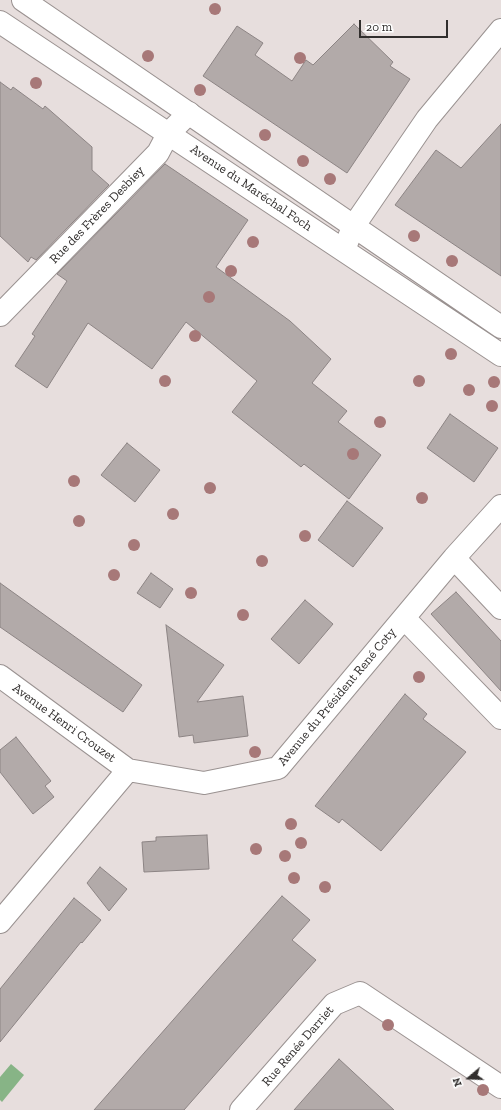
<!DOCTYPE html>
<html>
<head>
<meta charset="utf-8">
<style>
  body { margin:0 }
  #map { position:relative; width:501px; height:1110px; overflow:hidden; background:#e7dedd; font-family:"Zilla Slab",serif }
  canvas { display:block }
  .north { position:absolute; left:449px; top:1058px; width:40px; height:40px; -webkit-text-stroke:3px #fff; paint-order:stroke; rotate:251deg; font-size:11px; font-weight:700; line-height:16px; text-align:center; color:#312e2d }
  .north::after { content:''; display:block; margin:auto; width:14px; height:18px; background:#312e2d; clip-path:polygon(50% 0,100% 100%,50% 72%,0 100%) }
  .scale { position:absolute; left:359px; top:20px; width:89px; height:18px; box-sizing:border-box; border:2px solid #312e2d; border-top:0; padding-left:5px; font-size:12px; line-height:14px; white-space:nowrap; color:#312e2d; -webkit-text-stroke:3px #fff; paint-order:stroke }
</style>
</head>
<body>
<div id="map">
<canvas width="501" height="1110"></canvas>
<div class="north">N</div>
<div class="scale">20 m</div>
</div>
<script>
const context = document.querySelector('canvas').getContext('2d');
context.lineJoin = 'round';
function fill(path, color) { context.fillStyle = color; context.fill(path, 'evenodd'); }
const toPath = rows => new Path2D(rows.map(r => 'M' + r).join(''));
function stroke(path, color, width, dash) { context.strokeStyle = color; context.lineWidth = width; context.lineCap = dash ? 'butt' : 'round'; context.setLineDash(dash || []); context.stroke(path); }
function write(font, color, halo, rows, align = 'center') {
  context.font = font + ' "Zilla Slab",serif'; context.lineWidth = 3; context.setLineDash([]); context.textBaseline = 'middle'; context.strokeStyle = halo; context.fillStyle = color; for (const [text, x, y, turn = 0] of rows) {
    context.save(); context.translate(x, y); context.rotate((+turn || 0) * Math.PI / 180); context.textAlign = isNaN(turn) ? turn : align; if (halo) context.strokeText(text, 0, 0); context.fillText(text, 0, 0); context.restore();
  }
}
fill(toPath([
  [11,1064,24,1075,2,1102,0,1100,0,1077]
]), '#87b486');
const building = toPath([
  [354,24,393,62,390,66,410,79,347,173,203,76,237,26,263,43,255,55,292,81,306,60,313,65,354,24],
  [0,82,11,90,13,87,43,109,45,106,92,147,92,170,109,185,36,260,31,257,28,262,0,236,0,82],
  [501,124,501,276,395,205,436,150,461,168,501,124],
  [165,164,248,220,216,267,290,321,331,359,312,383,347,411,338,422,381,455,349,499,304,464,301,467,232,412,257,381,186,322,152,369,88,323,47,388,15,366,35,336,32,334,67,281,57,274,165,164],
  [450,414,498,448,474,482,427,448,450,414],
  [127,443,160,470,135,502,101,475,127,443],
  [347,501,383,528,353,567,318,540,347,501],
  [151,573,173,589,160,608,137,593,151,573],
  [0,583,142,685,123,712,0,627,0,583],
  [456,592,501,641,501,691,431,614,456,592],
  [305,600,333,624,299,664,271,639,305,600],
  [166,625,224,665,197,702,243,696,248,736,194,743,193,735,179,737,166,625],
  [405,694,427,714,423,719,466,752,381,851,342,819,339,823,315,806,405,694],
  [16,737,51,781,45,786,54,797,33,814,0,772,0,750,16,737],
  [207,835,209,869,144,872,142,842,156,841,156,837,207,835],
  [100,867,127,889,109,911,87,883,100,867],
  [282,896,310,920,292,940,316,960,298,980,184,1110,94,1110,282,896],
  [74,898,101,920,82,943,81,942,0,1042,0,989,74,898],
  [339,1059,394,1110,294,1110,339,1059]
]);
fill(building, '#b2aaa9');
stroke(building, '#8c8484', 1);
const minor = toPath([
  [344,250,353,227,427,119,501,30],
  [0,315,158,153,168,134,189,113],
  [454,558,501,608],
  [404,618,501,718],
  [0,676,128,770],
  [0,922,128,770,204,783,278,768,454,558,501,506],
  [241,1110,334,1004,360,993,501,1087]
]);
const major = toPath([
  [23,0,501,327],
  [0,22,501,355]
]);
stroke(minor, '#9a9291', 24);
stroke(major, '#9a9291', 24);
stroke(minor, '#fff', 22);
stroke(major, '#fff', 22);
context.fillStyle = '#a77878';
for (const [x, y] of [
  [215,9],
  [148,56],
  [300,58],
  [36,83],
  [200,90],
  [265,135],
  [303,161],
  [330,179],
  [414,236],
  [253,242],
  [452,261],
  [231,271],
  [209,297],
  [195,336],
  [451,354],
  [165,381],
  [419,381],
  [494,382],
  [469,390],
  [492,406],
  [380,422],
  [353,454],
  [74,481],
  [210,488],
  [422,498],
  [173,514],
  [79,521],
  [305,536],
  [134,545],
  [262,561],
  [114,575],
  [191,593],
  [243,615],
  [419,677],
  [255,752],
  [291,824],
  [301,843],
  [256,849],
  [285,856],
  [294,878],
  [325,887],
  [388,1025],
  [483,1090]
]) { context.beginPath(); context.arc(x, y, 6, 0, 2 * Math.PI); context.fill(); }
write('13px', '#312e2d', '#fff', [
  ["Avenue du Maréchal Foch",251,188,34],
  ["Rue des Frères Desbiey",97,215,-46],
  ["Avenue du Président René Coty",337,697,-50],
  ["Avenue Henri Crouzet",64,723,36],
  ["Rue Renée Darriet",298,1046,-49]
]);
</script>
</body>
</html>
